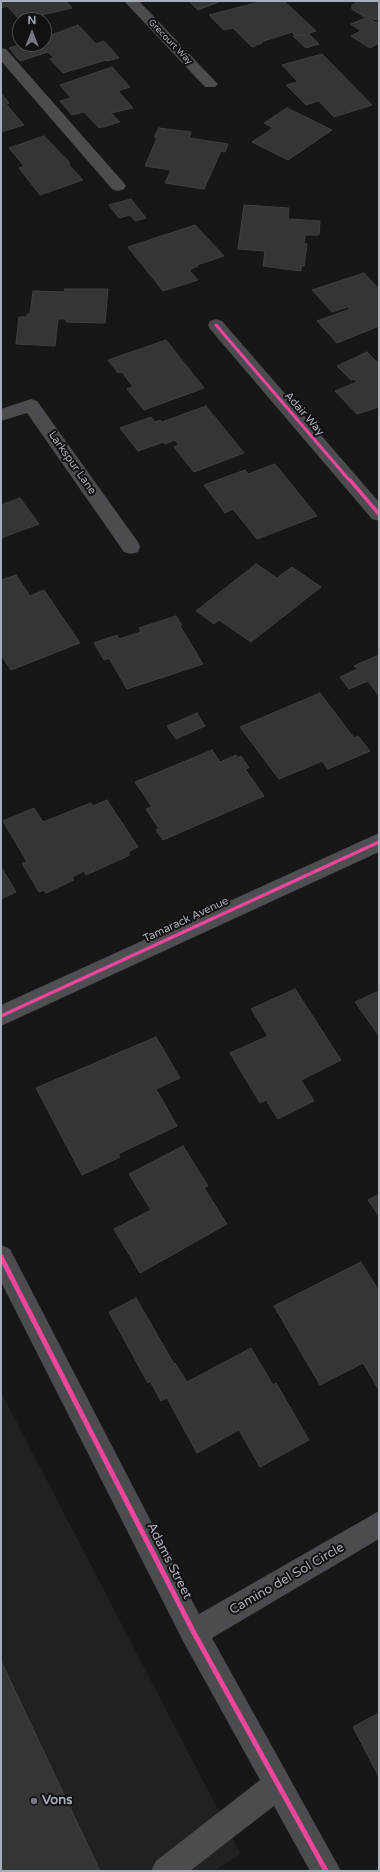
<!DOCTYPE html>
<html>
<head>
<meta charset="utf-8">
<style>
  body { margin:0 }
  #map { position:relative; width:380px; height:1872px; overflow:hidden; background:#171717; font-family:"Varela Round",sans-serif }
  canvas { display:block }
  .frame { position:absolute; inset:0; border:2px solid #a8adb8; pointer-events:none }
  .north { position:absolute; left:12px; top:12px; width:40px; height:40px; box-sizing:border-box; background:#111113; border:1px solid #4d4f55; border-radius:50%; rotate:0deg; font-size:11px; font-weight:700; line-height:16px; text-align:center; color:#a8adb8 }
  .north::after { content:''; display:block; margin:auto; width:14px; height:18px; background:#757880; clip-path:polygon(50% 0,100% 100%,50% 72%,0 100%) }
</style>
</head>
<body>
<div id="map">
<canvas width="380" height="1872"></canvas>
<div class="frame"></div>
<div class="north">N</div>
</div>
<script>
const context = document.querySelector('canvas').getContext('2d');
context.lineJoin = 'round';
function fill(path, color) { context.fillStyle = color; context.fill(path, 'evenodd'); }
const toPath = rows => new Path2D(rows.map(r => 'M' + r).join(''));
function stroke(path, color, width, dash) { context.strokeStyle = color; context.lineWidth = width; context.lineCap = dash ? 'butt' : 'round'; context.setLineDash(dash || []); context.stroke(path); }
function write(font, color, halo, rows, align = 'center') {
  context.font = font + ' "Varela Round",sans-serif'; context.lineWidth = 4; context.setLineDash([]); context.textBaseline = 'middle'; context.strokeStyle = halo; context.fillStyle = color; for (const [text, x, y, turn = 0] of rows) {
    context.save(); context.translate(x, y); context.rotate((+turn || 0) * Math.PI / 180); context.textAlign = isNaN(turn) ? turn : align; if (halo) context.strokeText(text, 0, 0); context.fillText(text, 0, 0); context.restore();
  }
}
fill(toPath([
  [1,1392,241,1854,214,1871,1,1871]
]), '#212123');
const building = toPath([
  [1,1,66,1,72,8,20,20,7,6,1,8,1,1],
  [189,1,221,1,198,10,189,1],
  [263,1,264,2,284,1,316,31,304,35,295,35,292,32,261,42,262,43,252,47,233,28,224,30,209,15,263,1],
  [360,1,379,1,379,20,366,18,352,9,352,5,360,1],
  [363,19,369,19,377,23,379,22,379,43,370,48,351,36,361,31,351,24,363,19],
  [78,25,96,44,104,41,119,58,107,61,106,60,63,73,50,59,54,58,48,52,20,61,9,48,23,44,44,44,44,38,78,25],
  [310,35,319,44,306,48,293,36,310,35],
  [322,54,372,105,334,117,319,101,306,105,286,85,298,82,282,65,322,54],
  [112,67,130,87,118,91,133,108,111,113,120,122,99,128,84,112,72,115,60,101,71,98,60,85,112,67],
  [1,93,9,103,6,104,24,125,1,132,1,93],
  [287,108,332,130,288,160,252,142,273,128,264,123,287,108],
  [159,128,191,132,189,138,228,144,225,152,221,151,204,189,165,183,171,170,145,166,157,138,154,137,159,128],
  [44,136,70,163,68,164,83,180,40,195,19,168,24,166,9,148,44,136],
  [131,199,146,218,135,221,130,215,119,218,109,205,131,199],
  [244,205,289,208,288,219,320,221,319,235,305,235,304,244,307,244,304,266,301,266,301,271,263,266,265,251,238,249,244,205],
  [195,225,224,256,197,265,198,266,189,270,198,280,163,291,128,247,195,225],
  [364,273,379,289,379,326,337,343,317,321,350,309,348,307,332,312,312,290,364,273],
  [65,289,108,289,105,323,66,322,66,319,58,319,55,346,16,344,19,317,27,317,27,314,30,314,33,291,64,292,65,289],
  [166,340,204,388,144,410,127,389,133,387,122,372,118,373,108,360,166,340],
  [367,352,379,364,379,407,357,414,335,391,357,382,354,379,351,380,337,366,367,352],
  [206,406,244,453,194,472,174,447,179,445,175,440,165,444,164,442,138,451,120,428,151,417,155,422,160,420,162,422,206,406],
  [275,464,317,516,257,539,233,509,225,513,204,485,245,470,248,474,275,464],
  [20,498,39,524,1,538,1,505,20,498],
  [256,564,277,578,292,567,321,587,251,642,219,620,214,624,196,611,256,564],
  [16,575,30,596,44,590,80,643,11,670,1,655,1,633,3,632,1,628,1,580,16,575],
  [176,616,182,625,180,626,203,664,127,689,109,658,104,660,94,643,117,635,119,639,141,632,139,628,176,616],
  [379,655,379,696,368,681,349,689,340,677,358,669,354,666,379,655],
  [320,693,354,738,358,736,370,751,328,769,322,761,279,779,240,727,320,693],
  [197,713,205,726,176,739,167,726,197,713],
  [212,750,220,762,236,755,238,758,241,756,249,768,245,769,264,796,163,840,156,830,159,829,146,809,152,807,135,782,212,750],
  [107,800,138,847,128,852,130,855,86,875,84,871,72,877,74,880,46,893,44,890,39,892,22,863,27,862,3,821,34,808,43,822,91,803,93,806,107,800],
  [1,867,16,892,1,899,1,867],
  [295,989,341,1060,301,1080,314,1101,278,1119,266,1100,260,1103,230,1053,268,1036,251,1009,295,989],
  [379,991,379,1036,355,1002,379,991],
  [156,1037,180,1078,156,1089,177,1126,118,1154,120,1157,82,1175,36,1088,156,1037],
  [183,1146,208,1186,204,1188,227,1224,140,1273,114,1229,151,1210,129,1174,183,1146],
  [379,1194,379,1216,368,1200,379,1194],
  [361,1262,379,1291,379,1390,363,1363,320,1385,274,1306,361,1262],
  [136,1298,174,1364,175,1363,187,1382,251,1348,273,1385,276,1383,309,1440,260,1467,239,1430,197,1453,167,1398,161,1401,150,1381,148,1383,109,1312,136,1298],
  [1,1661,100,1871,1,1871,1,1661],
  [379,1713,379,1777,353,1727,379,1713]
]);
fill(building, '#353536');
stroke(building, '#3f4043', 1);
fill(toPath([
  [124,1,139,1,215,81,218,84,215,87,205,87,124,1],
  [1,48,6,49,124,183,126,186,124,189,118,191,112,189,1,61,1,48],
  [216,319,222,321,379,502,379,521,372,519,210,329,208,325,210,321,216,319],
  [31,399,37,401,138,542,140,547,138,552,131,554,124,552,27,413,1,421,1,409,31,399],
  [1,1245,10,1249,199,1614,379,1511,379,1539,212,1638,341,1871,310,1871,274,1806,190,1871,151,1871,156,1861,260,1780,184,1643,1,1282,1,1245]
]), '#4b4c50');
fill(toPath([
  [379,833,379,852,1,1026,1,1005,379,833]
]), '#4d4f52');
stroke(toPath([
  [216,325,350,481]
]), '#ed469a', 3);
stroke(toPath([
  [350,480,379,514],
  [1,1016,379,842]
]), '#ed469a', 3.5);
stroke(toPath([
  [1,1257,194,1633,326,1871]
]), '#ed469a', 5);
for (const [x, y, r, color] of [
  [34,1801,4,"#757880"]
]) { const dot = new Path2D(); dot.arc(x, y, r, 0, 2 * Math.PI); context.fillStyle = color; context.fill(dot); stroke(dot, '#111113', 1.5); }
write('9px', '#a8adb8', '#111113', [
  ["Grecourt Way",170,42,46]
]);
write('11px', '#a8adb8', '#111113', [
  ["Adair Way",304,414,49],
  ["Larkspur Lane",72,463,55],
  ["Tamarack Avenue",186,920,-25]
]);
write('13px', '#a8adb8', '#111113', [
  ["Adams Street",169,1561,63],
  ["Camino del Sol Circle",287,1579,-30]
]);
write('bold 13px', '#a8adb8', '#111113', [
  ["Vons",42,1801]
], 'left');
</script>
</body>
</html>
